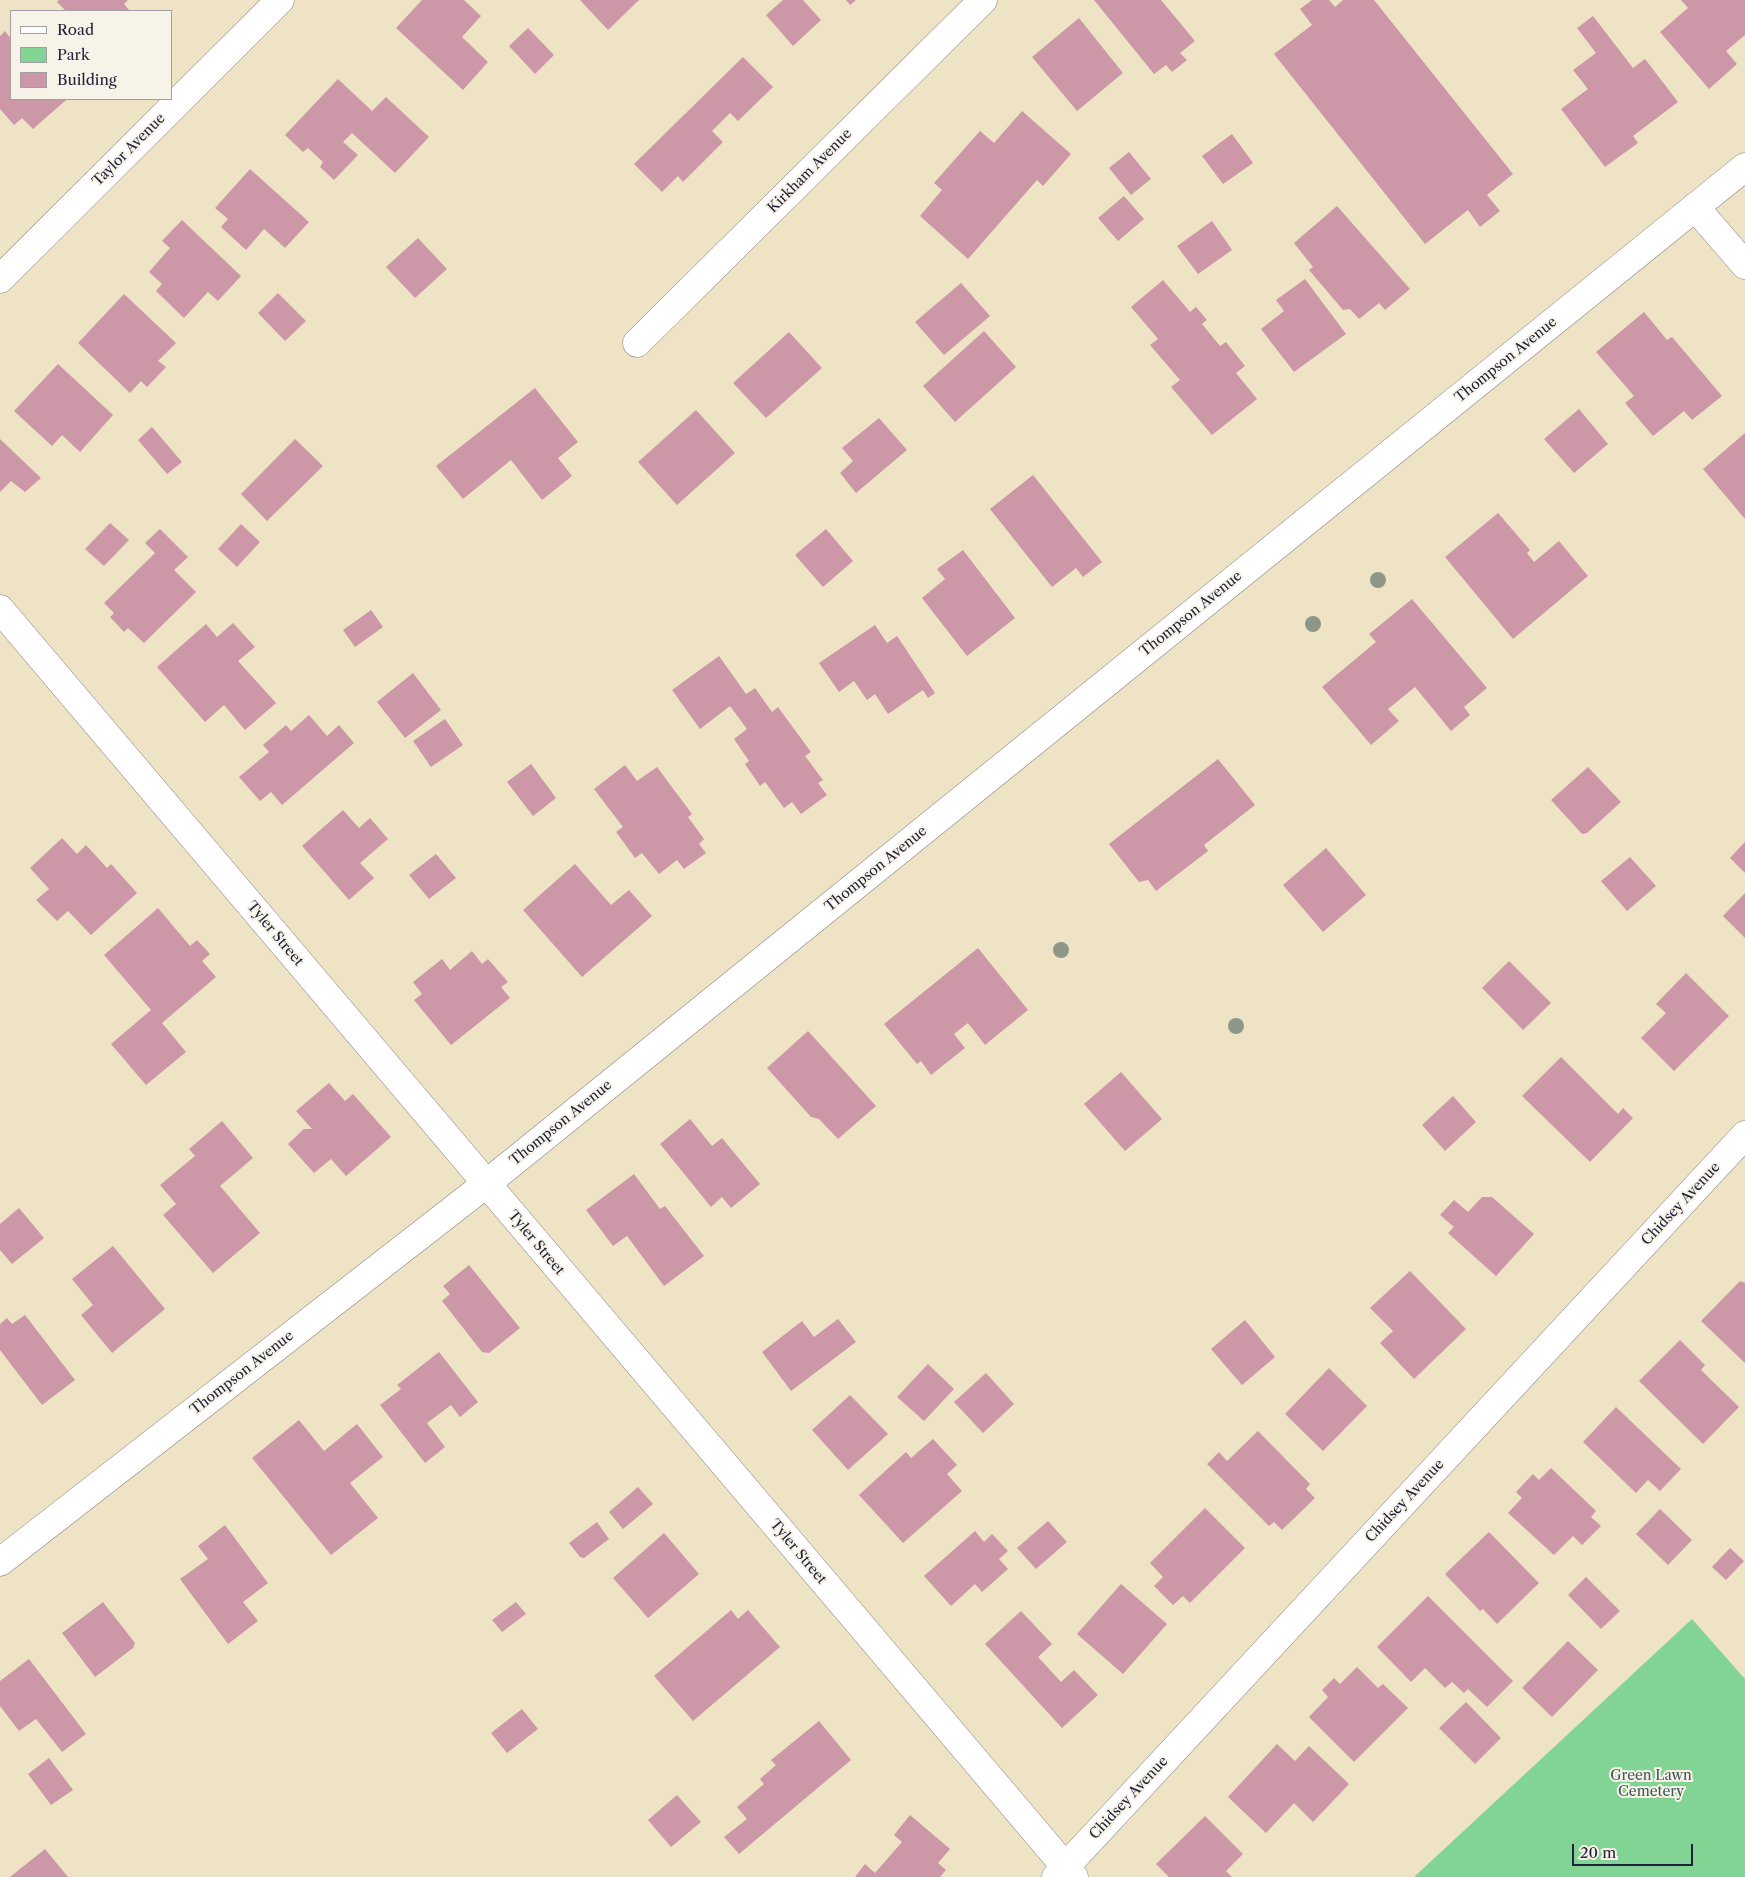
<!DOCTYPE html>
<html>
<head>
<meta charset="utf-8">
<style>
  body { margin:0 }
  #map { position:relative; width:1745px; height:1877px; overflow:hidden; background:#eee3c5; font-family:"Libre Caslon Text",serif }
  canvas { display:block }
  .legend { position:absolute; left:10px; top:10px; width:162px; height:90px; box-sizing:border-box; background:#f7f3e8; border:1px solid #a29fa3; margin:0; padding:6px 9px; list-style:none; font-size:15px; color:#22223b }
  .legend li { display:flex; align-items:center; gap:10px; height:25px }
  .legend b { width:25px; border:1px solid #a29fa3 }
  .scale { position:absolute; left:1572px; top:1844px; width:121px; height:22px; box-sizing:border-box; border:2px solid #22223b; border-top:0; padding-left:6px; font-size:15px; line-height:18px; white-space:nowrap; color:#22223b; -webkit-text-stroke:4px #f7f3e8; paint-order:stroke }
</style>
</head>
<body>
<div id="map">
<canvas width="1745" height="1877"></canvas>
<ul class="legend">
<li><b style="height:6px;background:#fff"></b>Road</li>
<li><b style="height:14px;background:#82d495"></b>Park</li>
<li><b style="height:14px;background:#cc97a7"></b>Building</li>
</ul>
<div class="scale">20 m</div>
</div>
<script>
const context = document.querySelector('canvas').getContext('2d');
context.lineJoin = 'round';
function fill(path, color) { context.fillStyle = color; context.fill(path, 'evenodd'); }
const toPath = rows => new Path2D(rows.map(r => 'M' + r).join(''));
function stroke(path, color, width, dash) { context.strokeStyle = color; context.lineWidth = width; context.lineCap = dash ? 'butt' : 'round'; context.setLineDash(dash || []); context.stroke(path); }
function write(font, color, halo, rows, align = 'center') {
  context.font = font + ' "Libre Caslon Text",serif'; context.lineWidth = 4; context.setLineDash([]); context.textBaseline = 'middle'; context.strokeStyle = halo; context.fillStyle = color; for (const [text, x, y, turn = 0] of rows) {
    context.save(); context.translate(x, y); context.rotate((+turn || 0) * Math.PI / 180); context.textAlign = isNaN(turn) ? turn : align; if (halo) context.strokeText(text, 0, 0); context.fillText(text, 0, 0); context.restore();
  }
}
fill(toPath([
  [1692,1619,1745,1679,1745,1877,1414,1877]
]), '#82d495');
fill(toPath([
  [59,0,128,0,124,4,129,10,127,11,66,11,57,2],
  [422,0,464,0,481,16,462,37,488,62,463,90,396,28],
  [580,0,639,0,608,30],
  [783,0,803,0,821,20,793,46,766,15],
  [846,0,856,0,850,5],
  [1094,0,1161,0,1195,41,1180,53,1187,60,1172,72,1166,65,1154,74],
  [1312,0,1329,0,1335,7,1343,0,1374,0,1513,174,1487,195,1500,211,1480,227,1468,210,1425,244,1274,54,1312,25,1300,9],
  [1681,0,1745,0,1745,35,1726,51,1737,64,1709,89,1660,32,1688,8],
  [1593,16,1633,68,1645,59,1678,102,1633,136,1638,143,1605,167,1561,109,1588,89,1573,70,1596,53,1577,28],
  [1079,18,1123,73,1077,111,1032,57],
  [528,28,554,55,535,74,509,46],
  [5,31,11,39,11,99,66,100,33,129,22,118,14,125,0,109,0,36],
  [743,57,773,87,738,121,730,113,712,131,723,142,683,182,678,176,662,192,634,164],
  [338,79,372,111,386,97,429,137,395,173,352,133,343,142,358,155,334,180,320,167,323,162,308,148,303,152,285,135],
  [1022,111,1071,154,1043,186,1037,180,968,259,920,216,942,190,934,183,980,131,994,143],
  [1232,134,1253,163,1223,184,1202,156],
  [1129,152,1151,179,1131,195,1109,168],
  [250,169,309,222,285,248,264,229,246,250,221,227,228,219,215,208],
  [1124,196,1144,219,1118,241,1098,218],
  [1337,206,1410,289,1385,310,1379,303,1359,319,1350,309,1343,310,1309,270,1313,267,1294,243],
  [182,220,241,276,218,301,208,292,184,318,156,291,162,284,149,272,170,248,162,241],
  [1212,221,1232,250,1198,274,1177,246],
  [418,238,447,269,415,298,386,267],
  [1305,279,1346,334,1294,372,1261,329,1284,311,1276,300],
  [1163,280,1190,312,1196,307,1207,320,1202,324,1220,346,1226,342,1245,366,1236,373,1257,399,1212,435,1171,387,1180,380,1150,345,1158,339,1131,307],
  [961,283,990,316,944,355,915,322],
  [278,293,306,321,285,341,258,313],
  [124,294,176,343,158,361,166,367,147,387,141,381,130,393,78,343],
  [1644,312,1667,340,1672,337,1722,396,1692,420,1684,411,1653,436,1625,403,1634,396,1596,352],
  [984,331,1016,367,955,422,923,386],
  [789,332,822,368,766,418,733,383],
  [58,364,113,415,80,452,62,435,52,446,14,411],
  [535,388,578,442,558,458,572,476,542,500,511,460,463,499,436,466],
  [1579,409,1608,444,1574,473,1544,439],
  [696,410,735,453,677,505,638,462],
  [879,418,907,450,856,493,840,473,853,461,842,448],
  [152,427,182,462,167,474,138,440],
  [1745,433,1745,519,1703,469],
  [0,439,41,478,25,492,11,481,0,492],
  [295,439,323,466,267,521,241,494],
  [1033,475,1102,562,1083,577,1076,568,1052,587,990,509],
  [1498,513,1530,550,1527,553,1534,562,1559,541,1588,576,1513,639,1445,557],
  [110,523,129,540,104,566,85,549],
  [241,524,260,542,237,567,218,549],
  [160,529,188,557,174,570,196,592,144,643,128,628,124,632,110,617,114,613,104,603,155,553,145,543],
  [826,529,853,561,823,587,795,555],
  [963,550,1015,618,967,656,922,598,945,579,937,569],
  [1412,599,1487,688,1464,707,1470,715,1451,731,1415,687,1388,709,1399,721,1371,745,1322,687,1376,642,1369,634],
  [371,610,383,627,355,647,343,630],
  [233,623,255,647,238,661,276,703,245,730,224,705,205,722,157,667,206,624,217,637],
  [875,625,887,643,897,636,935,693,928,698,923,690,888,714,875,694,867,700,854,681,839,692,819,663],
  [719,656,746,694,755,688,772,712,778,707,811,752,805,756,823,780,818,783,827,795,801,814,792,802,784,808,765,782,760,786,745,764,749,761,734,739,747,729,730,706,700,729,672,690],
  [413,673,441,710,405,738,377,702],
  [309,715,327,736,339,725,354,743,282,805,271,792,260,801,239,777,269,752,263,745,286,725,291,731],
  [445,719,463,745,431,767,413,741],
  [1218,759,1255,805,1204,845,1208,851,1156,891,1148,880,1139,882,1109,844],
  [531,764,556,798,533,816,507,782],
  [625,765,637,781,657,767,692,814,688,817,704,839,699,844,706,853,684,869,677,860,659,874,642,853,635,858,616,832,623,827,594,789],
  [1588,767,1621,802,1587,833,1582,834,1551,800],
  [343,810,359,828,370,818,388,839,360,863,374,878,349,900,302,846],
  [62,838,77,854,86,845,107,868,111,864,137,893,91,935,68,911,57,921,36,900,49,889,30,868],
  [1745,842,1745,873,1730,858],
  [1326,848,1366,895,1323,932,1283,885],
  [436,854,456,878,429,899,409,875],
  [1630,857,1656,886,1627,911,1601,881],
  [575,864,611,905,629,890,652,916,582,977,523,910],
  [1745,893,1745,938,1723,916],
  [158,908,190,946,197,940,210,954,202,961,216,977,162,1023,186,1052,146,1085,111,1044,151,1010,104,955],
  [978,948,1028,1010,985,1045,968,1023,954,1034,965,1048,931,1075,921,1061,917,1064,884,1024],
  [472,951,482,964,488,959,508,982,501,987,510,998,451,1045,414,1000,422,994,413,982,442,959,450,970],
  [1509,961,1551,1003,1523,1030,1482,988],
  [1686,973,1729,1016,1674,1071,1641,1038,1666,1013,1656,1004],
  [808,1031,876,1106,838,1139,819,1119,811,1117,767,1068],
  [1561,1057,1618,1114,1623,1108,1633,1118,1590,1162,1522,1096],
  [1121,1072,1162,1119,1125,1151,1084,1104],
  [329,1083,345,1101,353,1094,391,1137,346,1176,331,1159,314,1173,288,1144,304,1129,312,1129,296,1111],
  [1453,1096,1476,1122,1445,1151,1422,1125],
  [690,1119,712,1146,722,1138,760,1184,731,1208,722,1197,711,1207,660,1144],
  [222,1121,253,1158,220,1186,260,1233,213,1273,163,1215,176,1204,160,1185,195,1156,189,1149],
  [634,1174,660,1209,665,1206,704,1256,664,1286,627,1236,613,1246,586,1210],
  [1482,1197,1492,1197,1534,1234,1496,1276,1448,1233,1454,1227,1440,1215,1454,1200,1468,1212],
  [19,1208,44,1238,12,1264,0,1250,0,1224],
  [113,1246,165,1309,112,1353,81,1315,93,1305,72,1279],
  [469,1265,520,1328,489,1353,482,1352,442,1301,450,1294,443,1286],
  [1410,1271,1466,1329,1414,1379,1380,1343,1393,1331,1370,1308],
  [1740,1281,1745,1283,1745,1363,1701,1321],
  [25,1315,75,1380,42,1405,0,1350,0,1324,7,1318,12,1324],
  [838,1319,856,1342,791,1391,762,1352,802,1321,814,1337],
  [1245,1320,1275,1357,1242,1385,1211,1349],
  [1680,1340,1705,1365,1701,1370,1739,1407,1703,1444,1639,1381],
  [439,1352,478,1402,460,1417,451,1405,427,1423,445,1447,425,1463,380,1405,401,1389,397,1385],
  [928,1364,954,1389,924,1421,897,1397],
  [1329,1368,1367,1406,1323,1451,1285,1414],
  [986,1373,1014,1404,983,1433,954,1402],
  [850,1395,888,1434,848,1470,812,1430],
  [1616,1407,1681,1469,1660,1491,1648,1480,1636,1493,1583,1442],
  [299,1420,324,1451,357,1424,383,1457,350,1483,378,1518,331,1555,252,1458],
  [1258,1431,1310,1484,1306,1489,1315,1498,1282,1530,1274,1522,1269,1526,1207,1464,1219,1452,1227,1461],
  [933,1439,957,1465,947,1474,962,1491,903,1543,859,1495,906,1452,911,1458],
  [1551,1468,1596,1511,1591,1517,1601,1526,1582,1545,1573,1536,1554,1555,1508,1513,1522,1498,1516,1492,1533,1474,1539,1480],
  [638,1487,653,1504,623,1529,609,1512],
  [1205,1508,1245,1548,1190,1603,1183,1596,1173,1605,1154,1586,1163,1577,1150,1563],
  [1660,1509,1692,1540,1668,1565,1636,1534],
  [1048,1521,1067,1542,1036,1569,1017,1548],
  [597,1522,609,1539,584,1558,580,1557,569,1543],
  [225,1525,268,1583,243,1602,258,1621,228,1644,180,1579,208,1559,198,1546],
  [975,1531,984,1542,992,1534,1008,1551,999,1559,1008,1569,982,1592,975,1584,951,1606,924,1576],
  [1489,1532,1539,1583,1497,1624,1483,1609,1480,1611,1445,1574],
  [664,1533,699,1574,648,1618,613,1578],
  [1730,1548,1744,1561,1726,1580,1712,1567],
  [1586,1577,1620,1611,1601,1629,1568,1595],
  [1121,1584,1167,1624,1123,1674,1077,1634],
  [1428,1596,1513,1681,1487,1707,1468,1689,1464,1693,1452,1682,1445,1688,1425,1668,1411,1682,1377,1647],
  [103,1602,135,1643,133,1648,95,1677,62,1633],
  [516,1602,526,1614,502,1632,492,1620],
  [731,1610,738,1619,748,1610,780,1647,693,1721,654,1676],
  [1021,1611,1052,1644,1038,1657,1061,1682,1074,1670,1098,1695,1062,1728,985,1644],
  [1568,1641,1598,1670,1552,1717,1522,1688],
  [29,1659,86,1734,62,1752,36,1719,19,1731,0,1706,0,1681],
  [1357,1667,1378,1688,1383,1684,1408,1708,1354,1762,1309,1717,1328,1697,1322,1690,1334,1678,1340,1684],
  [1466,1702,1501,1738,1475,1764,1439,1728],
  [522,1709,538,1729,507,1753,491,1733],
  [819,1721,851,1760,739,1854,724,1837,747,1819,737,1807,764,1784,760,1779,776,1765,771,1760],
  [1277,1744,1295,1761,1309,1746,1349,1784,1313,1822,1294,1803,1266,1833,1228,1797],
  [49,1758,73,1790,51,1805,28,1774],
  [677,1795,701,1822,671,1847,648,1820],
  [910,1815,950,1849,938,1863,946,1870,940,1877,855,1877,865,1864,875,1873,902,1842,894,1835],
  [1205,1816,1243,1854,1226,1871,1232,1877,1169,1877,1156,1864],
  [45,1849,68,1877,10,1877]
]), '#cc97a7');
const street = toPath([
  [1695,207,1745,265],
  [0,279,280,0],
  [637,343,983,0],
  [0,609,1074,1877],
  [1056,1877,1745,1135]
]);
const secondary = toPath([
  [0,1562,486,1184,1745,167]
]);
stroke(street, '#888280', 29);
stroke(secondary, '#888280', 29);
stroke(street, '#fff', 28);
stroke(secondary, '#fff', 28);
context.fillStyle = '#8e9688';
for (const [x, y] of [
  [1378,580],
  [1313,624],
  [1061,950],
  [1236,1026]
]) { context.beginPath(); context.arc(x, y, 8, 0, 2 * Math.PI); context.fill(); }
write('14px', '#22223b', '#f7f3e8', [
  ["Taylor Avenue",129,150,-45],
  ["Kirkham Avenue",810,171,-45],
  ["Thompson Avenue",1506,360,-39],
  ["Thompson Avenue",1191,614,-39],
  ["Thompson Avenue",876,869,-39],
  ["Tyler Street",275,934,50],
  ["Thompson Avenue",561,1123,-39],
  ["Chidsey Avenue",1681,1204,-47],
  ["Tyler Street",536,1243,50],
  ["Thompson Avenue",242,1373,-38],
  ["Chidsey Avenue",1405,1501,-47],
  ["Tyler Street",798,1552,50],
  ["Chidsey Avenue",1129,1798,-47]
]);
write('14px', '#3f5756', '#f7f3e8', [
  ["Green Lawn",1651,1776],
  ["Cemetery",1651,1792]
]);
</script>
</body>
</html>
